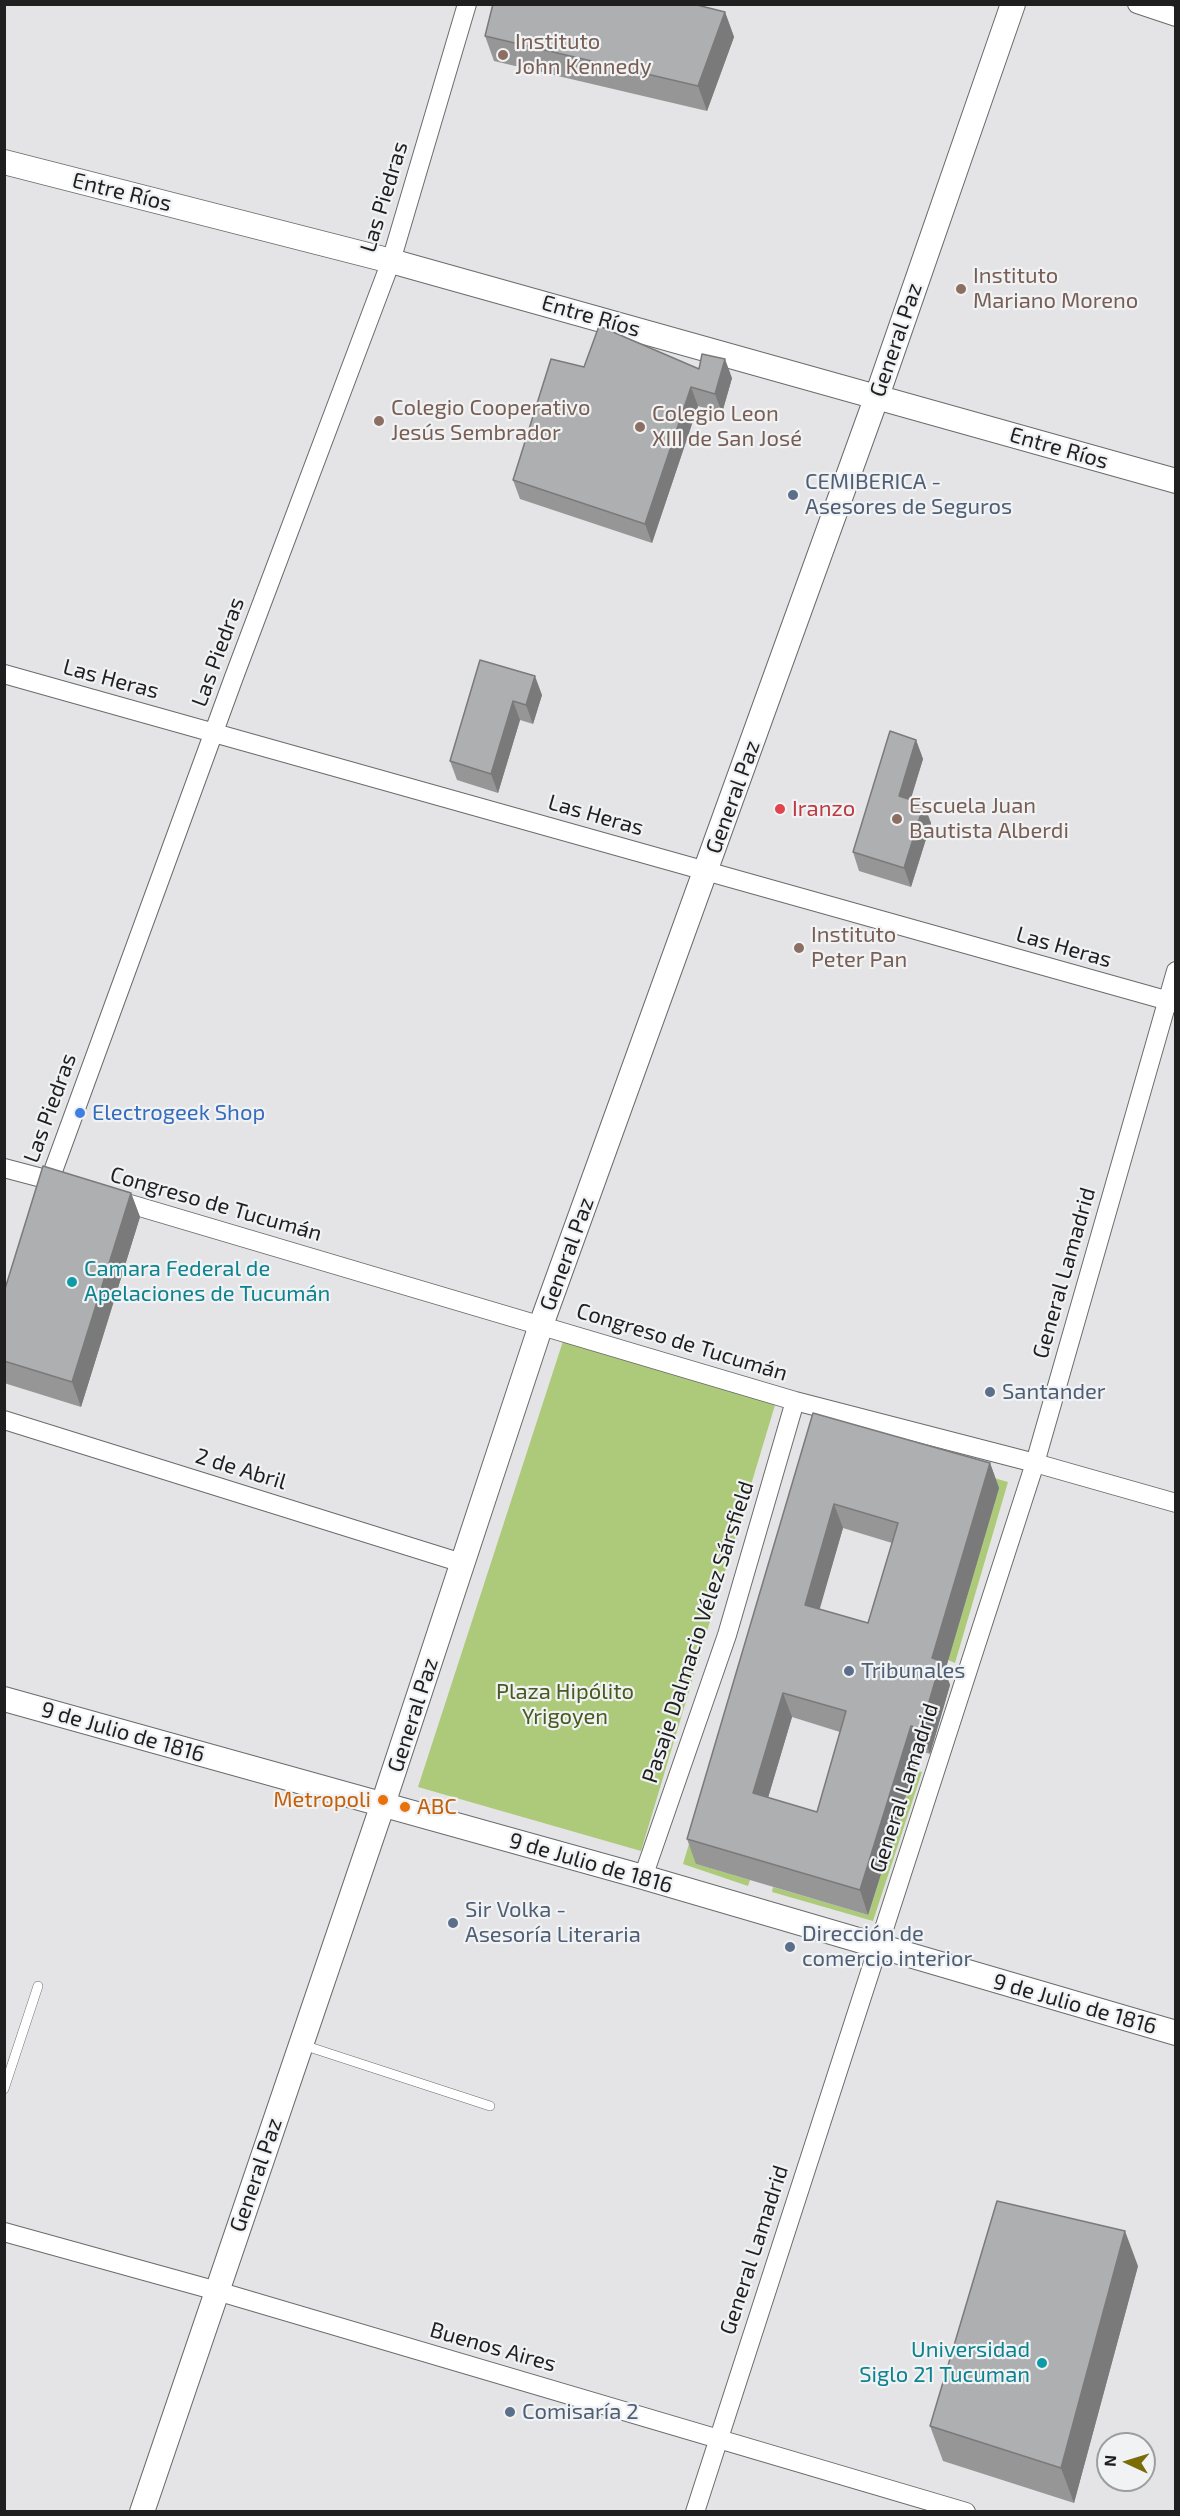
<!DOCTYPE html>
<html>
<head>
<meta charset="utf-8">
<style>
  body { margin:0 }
  #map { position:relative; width:1180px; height:2516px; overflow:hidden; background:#e4e4e6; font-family:"Exo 2",sans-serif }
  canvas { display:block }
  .frame { position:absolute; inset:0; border:6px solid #1f1f1f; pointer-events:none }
  .north { position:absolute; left:1096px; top:2432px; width:60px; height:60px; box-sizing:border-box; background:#f1f2f3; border:2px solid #9d9e9e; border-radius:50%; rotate:274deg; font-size:16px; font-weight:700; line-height:24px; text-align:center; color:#1f1f1f }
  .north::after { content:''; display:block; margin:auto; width:21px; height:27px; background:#7b6c06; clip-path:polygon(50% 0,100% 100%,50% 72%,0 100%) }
</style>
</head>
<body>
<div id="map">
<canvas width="1180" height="2516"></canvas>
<div class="frame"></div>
<div class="north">N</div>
</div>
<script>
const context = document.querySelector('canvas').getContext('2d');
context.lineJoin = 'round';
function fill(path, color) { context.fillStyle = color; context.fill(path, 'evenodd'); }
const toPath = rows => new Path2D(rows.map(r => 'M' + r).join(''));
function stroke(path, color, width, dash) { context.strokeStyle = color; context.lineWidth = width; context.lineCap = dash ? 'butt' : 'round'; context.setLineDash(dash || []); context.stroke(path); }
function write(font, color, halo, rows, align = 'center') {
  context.font = font + ' "Exo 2",sans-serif'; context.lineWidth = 4.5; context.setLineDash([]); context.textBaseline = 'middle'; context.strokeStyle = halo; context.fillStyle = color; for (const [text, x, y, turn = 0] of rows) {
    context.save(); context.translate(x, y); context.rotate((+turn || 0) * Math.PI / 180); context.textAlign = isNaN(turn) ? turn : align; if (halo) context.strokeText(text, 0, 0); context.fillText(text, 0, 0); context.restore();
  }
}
fill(toPath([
  [565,1335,775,1405,641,1851,418,1787],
  [886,1447,1008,1482,955,1663,948,1660],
  [735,1690,696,1864,750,1880,748,1886,683,1864],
  [914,1770,922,1772,873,1921,772,1892,773,1887,868,1915]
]), '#acca79');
const service = toPath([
  [303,2045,490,2106],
  [4,2089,38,1986]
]);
const minor = toPath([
  [1137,4,1176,17],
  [4,674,1176,1003],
  [4,1168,61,1183],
  [45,1193,234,677,391,261,467,4],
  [113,1199,795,1401,1035,1463,1176,1503],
  [4,1420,462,1563],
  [643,1877,727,1635,795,1401],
  [4,2232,217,2291,966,2512],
  [695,2512,1035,1463,1176,971]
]);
const tertiary = toPath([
  [4,162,391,261,1176,481],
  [4,1699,643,1877,1176,2033],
  [142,2512,383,1804,541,1325,877,396,1013,4]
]);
stroke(service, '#6a6b6c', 10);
stroke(minor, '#6a6b6c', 20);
stroke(tertiary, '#6a6b6c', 26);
stroke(service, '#fff', 9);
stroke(minor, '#fff', 18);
stroke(tertiary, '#fff', 24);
fill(toPath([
  [725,12,734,37,707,111,494,61,485,36],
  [584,367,732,378,722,413,698,406,652,543,520,499,513,480],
  [480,660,542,695,533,724,520,720,498,793,457,780,450,761],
  [916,740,923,759,910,800,931,823,911,887,859,871,853,852],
  [131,1193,140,1217,81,1407,4,1383,4,1292],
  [813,1413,990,1463,999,1488,945,1671,950,1685,930,1754,920,1751,868,1915,696,1864,687,1839],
  [843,1528,892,1543,868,1623,819,1609],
  [792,1717,840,1732,817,1812,768,1798],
  [1138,2266,1074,2503,943,2461,930,2426]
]), '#969697');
fill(toPath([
  [725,12,734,37,707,111,698,86],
  [725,359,732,378,722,413,715,394],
  [691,387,698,406,652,543,645,524],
  [535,676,542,695,533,724,526,705],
  [513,701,520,720,498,793,491,774],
  [916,740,923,759,906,815,899,796],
  [924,804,931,823,911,887,904,868],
  [131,1193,140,1217,81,1407,72,1382],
  [990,1463,999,1488,945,1671,950,1685,930,1754,921,1729,932,1658],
  [834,1504,843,1528,814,1629,805,1605],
  [783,1693,792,1717,762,1818,753,1793],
  [911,1726,920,1751,868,1915,860,1890],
  [1125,2231,1138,2266,1074,2503,1061,2468]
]), '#7a7a7b');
const building = toPath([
  [493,4,693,4,725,12,698,86,485,36,493,4],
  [599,326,699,369,702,354,725,359,715,394,691,387,645,524,513,480,551,359,584,367,599,326],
  [480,660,535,676,526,705,513,701,491,774,450,761,480,660],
  [890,731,916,740,899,796,924,804,904,868,853,852,890,731],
  [43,1166,131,1193,72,1382,4,1361,4,1292,43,1166],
  [813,1413,990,1463,932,1658,941,1661,921,1729,911,1726,860,1890,687,1839,813,1413],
  [834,1504,898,1523,868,1623,805,1605,834,1504],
  [783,1693,846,1711,817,1812,753,1793,783,1693],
  [997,2201,1125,2231,1061,2468,930,2426,997,2201]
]);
fill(building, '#aeafb0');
stroke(building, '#7a7a7b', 1.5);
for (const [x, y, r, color] of [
  [503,55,6,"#8d6e63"],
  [961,289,6,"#8d6e63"],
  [379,421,6,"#8d6e63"],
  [640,427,6,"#8d6e63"],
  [793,495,6,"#5c6f8a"],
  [780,809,6,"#e0444e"],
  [897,819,6,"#8d6e63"],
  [799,948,6,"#8d6e63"],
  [80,1113,6,"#3f7fe0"],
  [72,1282,6,"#0f9aa8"],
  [990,1392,6,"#5c6f8a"],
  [849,1671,6,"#5c6f8a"],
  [383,1800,6,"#e8710a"],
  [405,1807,6,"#e8710a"],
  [453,1923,6,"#5c6f8a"],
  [790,1947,6,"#5c6f8a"],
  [1042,2363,6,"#0f9aa8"],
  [510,2412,6,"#5c6f8a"]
]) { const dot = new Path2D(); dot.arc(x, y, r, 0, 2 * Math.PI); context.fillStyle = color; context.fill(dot); stroke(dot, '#f1f2f3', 2); }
write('22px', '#785e54', '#f1f2f3', [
  ["Instituto",515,42],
  ["John Kennedy",515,67],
  ["Instituto",973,276],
  ["Mariano Moreno",973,301],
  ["Colegio Cooperativo",391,408],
  ["Jesús Sembrador",391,433],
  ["Colegio Leon",652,414],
  ["XIII de San José",652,439],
  ["Escuela Juan",909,806],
  ["Bautista Alberdi",909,831],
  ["Instituto",811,935],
  ["Peter Pan",811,960]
], 'left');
write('22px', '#1f1f1f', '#f1f2f3', [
  ["Entre Ríos",122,192,14],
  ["Las Piedras",384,197,-73],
  ["Entre Ríos",591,316,16],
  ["General Paz",896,340,-71],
  ["Entre Ríos",1059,448,16],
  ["Las Piedras",218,652,-70],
  ["Las Heras",111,679,15],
  ["General Paz",733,797,-70],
  ["Las Heras",596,815,16],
  ["Las Heras",1064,947,16],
  ["Las Piedras",50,1108,-70],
  ["Congreso de Tucumán",216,1204,16],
  ["General Paz",567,1254,-70],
  ["General Lamadrid",1064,1273,-74],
  ["Congreso de Tucumán",682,1342,17],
  ["2 de Abril",241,1469,17],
  ["Pasaje Dalmacio Vélez Sársfield",698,1632,-72],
  ["General Paz",413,1715,-72],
  ["9 de Julio de 1816",123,1732,16],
  ["General Lamadrid",904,1788,-72],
  ["9 de Julio de 1816",591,1863,16],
  ["9 de Julio de 1816",1075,2004,16],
  ["General Paz",256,2175,-71],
  ["General Lamadrid",754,2250,-72],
  ["Buenos Aires",493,2347,16]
]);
write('22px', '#4e5e75', '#f1f2f3', [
  ["CEMIBERICA -",805,482],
  ["Asesores de Seguros",805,507],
  ["Santander",1002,1392],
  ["Tribunales",861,1671],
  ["Sir Volka -",465,1910],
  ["Asesoría Literaria",465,1935],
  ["Dirección de",802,1934],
  ["comercio interior",802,1959],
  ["Comisaría 2",522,2412]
], 'left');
write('22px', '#be3a42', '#f1f2f3', [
  ["Iranzo",792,809]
], 'left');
write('22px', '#366cbe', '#f1f2f3', [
  ["Electrogeek Shop",92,1113]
], 'left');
write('22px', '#0d838f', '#f1f2f3', [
  ["Camara Federal de",84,1269],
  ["Apelaciones de Tucumán",84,1294],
  ["Universidad",1030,2350,"right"],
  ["Siglo 21 Tucuman",1030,2375,"right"]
], 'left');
write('22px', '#475b1f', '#f1f2f3', [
  ["Plaza Hipólito",565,1692],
  ["Yrigoyen",565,1717]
]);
write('22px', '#c56008', '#f1f2f3', [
  ["Metropoli",371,1800],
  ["ABC",417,1807,"left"]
], 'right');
</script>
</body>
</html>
